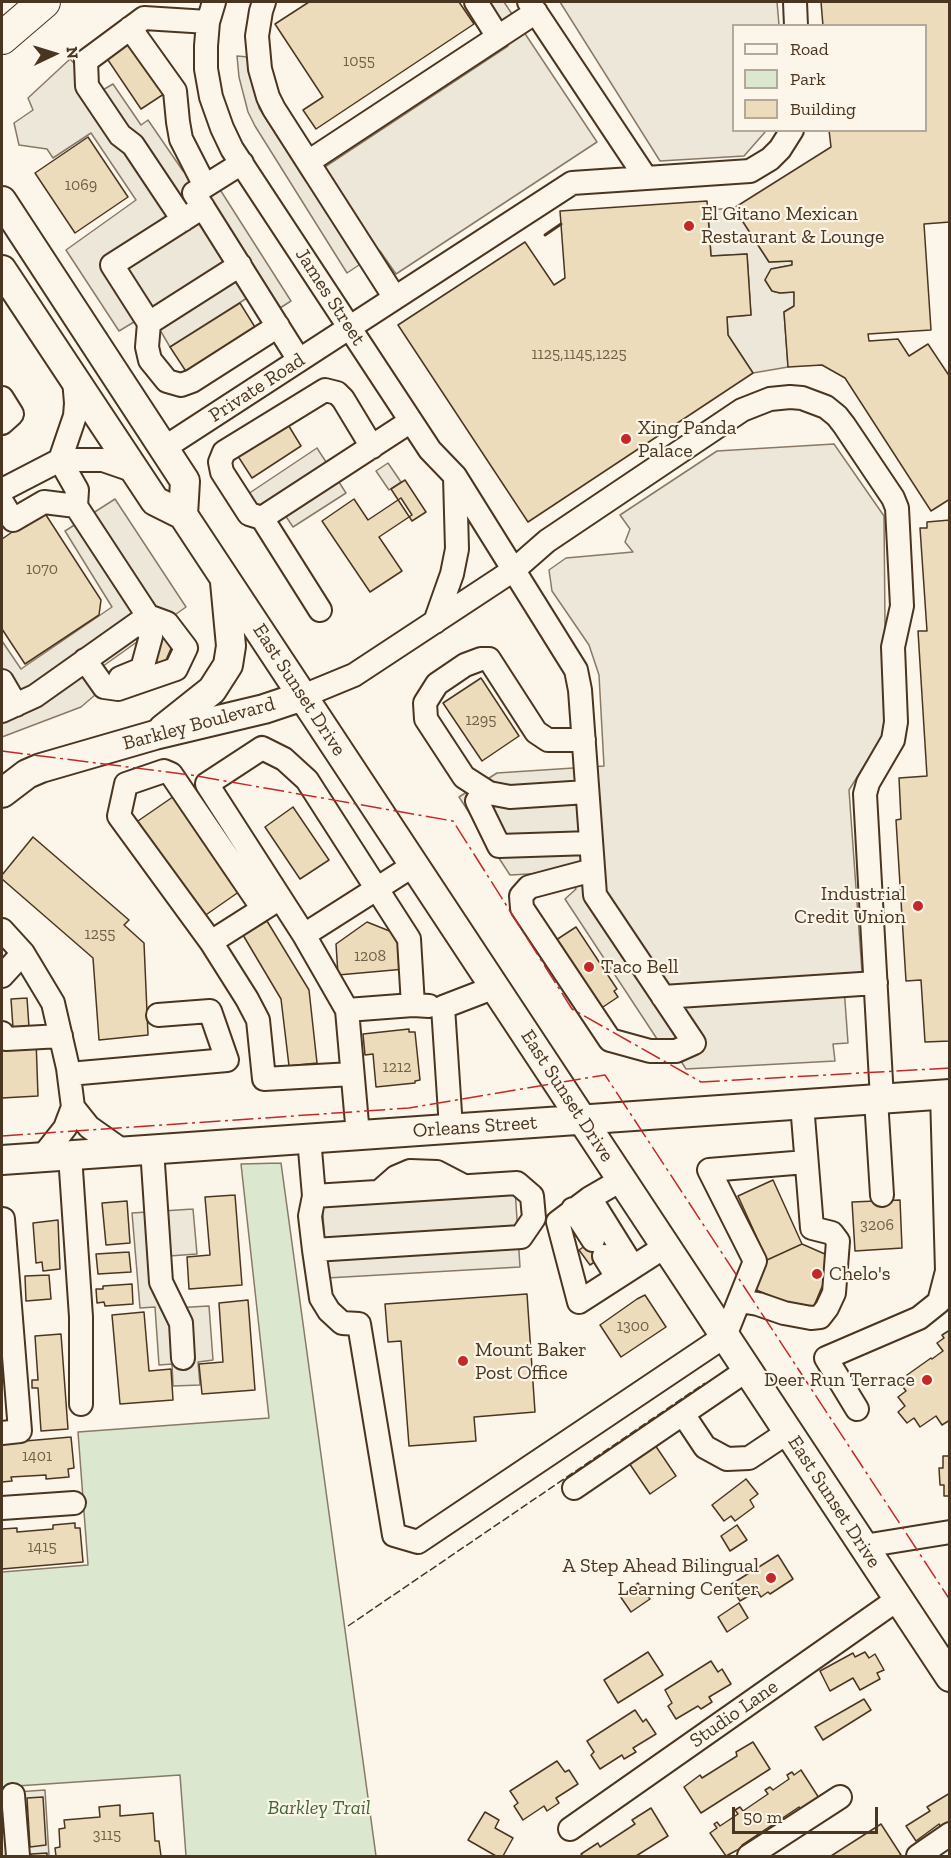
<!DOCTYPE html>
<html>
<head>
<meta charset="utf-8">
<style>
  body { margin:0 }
  #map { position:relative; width:951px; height:1858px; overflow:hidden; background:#fbf6e9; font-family:"Zilla Slab",serif }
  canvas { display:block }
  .frame { position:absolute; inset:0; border:3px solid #4a3520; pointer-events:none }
  .legend { position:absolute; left:732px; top:24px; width:195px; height:108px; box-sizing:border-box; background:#fbf6e9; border:2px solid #b4a999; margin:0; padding:8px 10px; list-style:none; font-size:18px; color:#4a3520 }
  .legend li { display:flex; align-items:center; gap:12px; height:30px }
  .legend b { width:30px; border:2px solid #b4a999 }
  .north { position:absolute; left:24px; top:24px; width:60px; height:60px; -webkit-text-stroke:4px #fbf6e9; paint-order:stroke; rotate:86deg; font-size:16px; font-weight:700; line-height:24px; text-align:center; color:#4a3520 }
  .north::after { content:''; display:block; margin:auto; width:21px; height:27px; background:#4a3520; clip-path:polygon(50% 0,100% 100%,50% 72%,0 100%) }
  .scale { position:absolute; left:732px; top:1807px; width:146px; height:27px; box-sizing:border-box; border:3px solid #4a3520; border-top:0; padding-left:8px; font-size:18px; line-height:21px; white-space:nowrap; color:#4a3520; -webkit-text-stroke:4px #fbf6e9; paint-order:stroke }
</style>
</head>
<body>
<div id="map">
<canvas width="951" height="1858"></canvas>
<div class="frame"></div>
<ul class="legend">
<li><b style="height:8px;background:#fbf6e9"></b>Road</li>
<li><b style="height:16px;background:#dce7d0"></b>Park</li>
<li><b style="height:16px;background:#ecdcbc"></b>Building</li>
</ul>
<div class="north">N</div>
<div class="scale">50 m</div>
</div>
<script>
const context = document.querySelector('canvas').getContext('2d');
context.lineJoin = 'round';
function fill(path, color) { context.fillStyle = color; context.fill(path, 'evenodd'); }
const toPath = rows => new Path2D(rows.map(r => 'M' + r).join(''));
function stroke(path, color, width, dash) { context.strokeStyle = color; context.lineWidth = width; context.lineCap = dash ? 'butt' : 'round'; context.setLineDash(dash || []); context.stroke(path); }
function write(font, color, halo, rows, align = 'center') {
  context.font = font + ' "Zilla Slab",serif'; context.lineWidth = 4.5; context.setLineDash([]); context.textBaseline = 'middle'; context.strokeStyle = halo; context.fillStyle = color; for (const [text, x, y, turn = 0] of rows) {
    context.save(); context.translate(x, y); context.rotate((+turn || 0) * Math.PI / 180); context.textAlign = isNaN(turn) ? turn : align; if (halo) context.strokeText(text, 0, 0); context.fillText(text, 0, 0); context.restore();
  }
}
const green = toPath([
  [281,1163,376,1856,186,1856,180,1775,2,1787,2,1572,88,1565,78,1432,269,1418,241,1164,281,1163]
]);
fill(green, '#dce7d0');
stroke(green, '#887966', 1.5);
const parking = toPath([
  [480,2,504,2,597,142,396,274,380,251,347,273,255,126,248,112,239,77,237,56,248,57,259,108,305,180,508,46,480,2],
  [560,2,777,2,779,25,734,26,734,130,766,131,744,156,660,161,560,2],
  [70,59,101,91,113,84,141,125,148,120,183,171,219,188,291,301,280,308,266,286,170,347,160,330,134,322,119,331,66,250,136,200,91,133,53,158,47,149,19,145,14,123,33,110,28,98,70,59],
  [734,208,769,262,792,261,792,265,771,269,765,280,772,291,780,293,794,292,794,306,784,312,788,367,753,373,728,335,727,317,751,315,747,254,711,256,708,210,734,208],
  [834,444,884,516,886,731,849,790,863,986,844,987,848,1043,833,1044,835,1061,686,1069,668,1041,661,1045,565,899,576,889,566,872,510,875,459,797,497,773,604,766,599,675,589,645,552,591,549,570,566,558,633,552,625,542,630,529,620,515,717,451,834,444],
  [317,448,346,493,293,527,273,497,254,509,245,496,317,448],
  [388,463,401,482,389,490,376,471,388,463],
  [115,499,186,607,92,674,102,689,81,707,2,737,2,641,21,669,112,607,65,531,115,499],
  [514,1172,520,1267,327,1278,321,1184,514,1172],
  [193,1209,197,1254,169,1256,173,1308,209,1306,213,1360,198,1362,200,1385,173,1386,172,1364,159,1365,155,1307,140,1308,132,1213,193,1209],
  [45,1790,49,1856,2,1856,2,1793,45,1790]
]);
fill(parking, '#ede7d9');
stroke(parking, '#887966', 1.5);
const building = toPath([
  [309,2,459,2,474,24,316,129,303,110,323,97,275,24,309,2],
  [821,2,950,2,950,222,924,224,931,330,868,334,869,341,898,339,909,356,928,344,950,377,950,499,931,511,845,378,822,365,788,367,784,312,794,306,794,292,780,293,772,291,765,280,771,269,792,265,792,261,769,262,734,208,831,147,829,130,926,130,926,26,823,26,821,2],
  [132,40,167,92,141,109,106,57,132,40],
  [88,137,128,197,75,233,35,173,88,137],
  [707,201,711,256,747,254,751,315,727,317,728,335,753,373,528,522,398,325,525,242,554,285,565,278,560,211,707,201],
  [240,303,258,332,189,376,170,347,240,303],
  [284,418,301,446,252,478,234,450,284,418],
  [405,480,426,512,412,521,391,489,405,480],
  [401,498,412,515,379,537,402,571,370,592,322,521,354,499,368,520,401,498],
  [40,513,46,515,101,600,99,615,25,664,2,629,2,539,40,513],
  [950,520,950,1041,925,1042,921,980,906,981,896,820,901,819,899,778,927,776,918,631,927,631,920,528,927,528,927,522,950,520],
  [163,631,176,637,163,667,150,661,163,631],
  [481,678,519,736,482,761,443,703,481,678],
  [180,792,243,889,200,919,135,823,180,792],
  [293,807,329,860,300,879,265,827,293,807],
  [33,837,129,920,124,925,144,943,148,1035,99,1040,93,958,2,879,2,875,33,837],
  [267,921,309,990,317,1063,289,1066,281,999,243,935,267,921],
  [367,922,402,936,405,969,338,975,336,944,367,922],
  [576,927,617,989,614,991,618,997,600,1009,553,942,576,927],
  [27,998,29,1027,13,1028,11,999,27,998],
  [409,1029,409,1032,415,1032,420,1080,415,1081,415,1083,376,1087,373,1054,365,1055,363,1034,409,1029],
  [36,1039,38,1096,2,1098,2,1042,36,1039],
  [773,1180,802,1244,767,1260,738,1196,773,1180],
  [235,1195,242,1285,189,1289,187,1257,210,1255,205,1197,235,1195],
  [900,1200,902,1248,855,1251,852,1202,900,1200],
  [127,1201,130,1243,106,1245,102,1203,127,1201],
  [58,1220,60,1269,43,1271,42,1262,36,1263,33,1223,58,1220],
  [605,1232,616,1248,590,1265,579,1250,605,1232],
  [802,1244,834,1258,811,1313,754,1289,767,1260,802,1244],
  [129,1252,131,1272,98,1274,96,1254,129,1252],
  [49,1275,51,1299,26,1301,25,1276,49,1275],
  [132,1284,133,1304,105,1306,104,1302,97,1303,96,1289,103,1289,103,1286,132,1284],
  [527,1294,535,1412,474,1417,476,1441,409,1446,401,1341,388,1342,385,1304,527,1294],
  [645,1295,666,1327,621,1357,600,1325,637,1299,645,1295],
  [248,1300,255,1390,202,1394,199,1364,223,1362,219,1303,248,1300],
  [144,1312,149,1371,171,1369,173,1400,120,1404,112,1315,144,1312],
  [950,1330,950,1420,942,1425,936,1416,920,1427,914,1418,907,1423,898,1412,905,1406,898,1397,906,1391,900,1383,908,1377,907,1375,931,1358,932,1359,943,1351,937,1343,944,1338,942,1335,950,1330],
  [61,1334,68,1429,41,1431,38,1388,32,1388,32,1380,38,1380,35,1336,61,1334],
  [71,1437,74,1468,68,1469,69,1477,46,1479,46,1475,11,1477,12,1481,2,1482,2,1443,71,1437],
  [655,1445,676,1476,650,1494,629,1463,655,1445],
  [943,1456,950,1456,950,1496,944,1496,944,1485,940,1485,939,1468,943,1468,943,1456],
  [746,1479,758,1494,750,1500,754,1507,735,1521,731,1516,724,1521,712,1505,746,1479],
  [75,1523,75,1528,80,1528,83,1562,2,1569,2,1529,17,1528,17,1532,53,1529,53,1525,75,1523],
  [737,1525,747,1540,730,1551,721,1536,737,1525],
  [778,1555,793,1579,770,1594,768,1592,761,1597,757,1591,740,1601,730,1585,778,1555],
  [638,1583,650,1599,631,1612,620,1596,638,1583],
  [739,1603,748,1618,727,1632,718,1617,739,1603],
  [648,1652,663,1675,618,1703,604,1680,648,1652],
  [865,1652,869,1658,875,1654,884,1670,877,1673,880,1679,860,1690,853,1678,830,1691,820,1671,853,1653,855,1657,865,1652],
  [711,1661,718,1672,722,1669,731,1684,709,1697,712,1702,701,1709,698,1706,676,1719,668,1706,672,1703,665,1690,711,1661],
  [864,1699,871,1710,823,1740,815,1727,864,1699],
  [635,1710,643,1722,646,1719,656,1734,633,1748,636,1752,624,1759,622,1755,600,1769,591,1755,594,1752,587,1741,635,1710],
  [753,1742,770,1769,701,1813,684,1787,700,1775,702,1778,737,1756,736,1752,753,1742],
  [557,1761,565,1772,569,1770,578,1784,556,1798,559,1803,547,1811,544,1806,523,1820,514,1806,518,1803,510,1791,557,1761],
  [801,1770,819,1798,801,1810,799,1807,742,1845,743,1847,726,1856,710,1833,717,1828,714,1824,717,1822,720,1826,738,1814,735,1810,740,1807,743,1811,768,1794,765,1790,770,1787,773,1790,789,1779,787,1775,792,1772,794,1775,801,1770],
  [950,1793,950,1826,943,1830,939,1824,916,1841,906,1826,930,1811,927,1807,950,1793],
  [43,1797,46,1845,30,1847,27,1798,43,1797],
  [120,1805,120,1816,153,1813,155,1841,159,1841,161,1856,56,1856,55,1848,60,1847,59,1829,65,1828,64,1820,100,1817,99,1807,120,1805],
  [651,1808,668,1836,636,1856,583,1856,581,1854,598,1843,600,1847,635,1824,632,1820,651,1808],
  [485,1812,499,1820,495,1828,513,1838,503,1856,496,1856,468,1840,485,1812],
  [881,1824,901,1855,898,1856,831,1856,881,1824],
  [47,1853,47,1856,31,1856,31,1854,47,1853]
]);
fill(building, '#ecdcbc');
stroke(building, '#4a3520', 1.5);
const minor = toPath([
  [214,2,208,22,206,46,206,69,211,97,222,128,232,149,430,450,455,476,576,670,580,690,595,895,694,1043,676,1051,650,1051,610,1040,522,908,521,896,529,887,593,870],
  [264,2,261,11,257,36,260,69,268,97,274,109,395,298],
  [476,2,498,37],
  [529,2,646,178],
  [795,2,796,26],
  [130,28,175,91,178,122,181,139,205,186],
  [308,162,536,12],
  [242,163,194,193,299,360],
  [203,207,112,265,149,323,240,265],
  [183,220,133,145,120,135,87,86,86,61,144,18,208,22],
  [149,323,147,347,150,360,167,381,181,385,192,381,278,326],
  [2,398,12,414,2,423],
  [164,448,572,183,750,171,770,159,780,149,792,130],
  [2,490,60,460,103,460,135,471],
  [2,502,13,520,44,502,76,506],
  [262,518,249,514,222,472,220,462,224,452,325,390,337,393,343,399,372,447],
  [320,610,262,518,411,421],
  [435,622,452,574,457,549,455,477],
  [85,660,104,687,118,689,176,669,186,648,167,623,148,616],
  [120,678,142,669,151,636,142,620],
  [2,681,16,705],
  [303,696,354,675,515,569,547,541,742,410,770,399,790,397,802,398,826,407,837,416,844,425,893,498,897,508,902,606,893,647,896,722,893,740,868,783,865,794,882,1099],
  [2,711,35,696,148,616,76,506,77,490,60,460,75,416,76,403,74,379],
  [587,792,510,797,489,793,477,801,499,846,591,843],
  [489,793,464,777,426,719,425,703,437,684,465,665,481,659,489,659,536,732,548,740,584,740],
  [274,902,211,942,247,999,258,1020,264,1079,352,1074],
  [2,930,23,953,53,1003,68,1068,73,1107,65,1128,42,1157],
  [304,935,207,784,262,748,284,759,307,780,409,939,413,1005],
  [211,942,119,816,126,784,164,771,171,774,263,909],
  [2,976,23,953],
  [663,997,876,983],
  [347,1010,413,1005,429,1006],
  [2,1033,6,1039,61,1036],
  [69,1074,227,1060,210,1011,158,1015],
  [876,1099,882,1195],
  [73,1107,89,1127,123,1151],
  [451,1128,443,1007,495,987],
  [358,1135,347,1010,304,935,414,865],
  [309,1138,314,1196,310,1216,314,1250,521,1237,534,1218,532,1196,517,1183,314,1196],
  [152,1149,161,1282,181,1323,183,1358],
  [70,1155,81,1317,81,1404],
  [621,1180,590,1198,558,1222,579,1302,666,1246],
  [380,1191,396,1177,410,1171,437,1172,462,1185],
  [590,1198,633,1267],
  [573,1209,593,1240],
  [314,1250,321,1298,329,1311,342,1323,359,1324,394,1535,418,1542,725,1336,755,1261,709,1170,806,1162],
  [604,1256,617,1277],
  [740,1301,758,1304,784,1313,811,1318,820,1317,827,1308,834,1293,838,1241,832,1233,812,1228,802,1104],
  [857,1409,826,1358,919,1318,939,1302,947,1271,942,1094],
  [683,1414,705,1447,727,1459,749,1458,788,1432],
  [2,1433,20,1431,3,1219],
  [574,1488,747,1370],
  [2,1508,74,1503],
  [864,1546,950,1532],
  [13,1795,18,1856],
  [570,1829,898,1599],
  [749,1856,840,1797],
  [918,1856,950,1834]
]);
const major = toPath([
  [2,201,185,481,183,515],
  [2,270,155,501,183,515,950,1677],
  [163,729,212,690,228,665,231,646,225,582],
  [2,793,27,774,41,768,155,735,264,709,303,696],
  [2,1160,950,1094]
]);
const highway = toPath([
  [2,38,44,2]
]);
stroke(minor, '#4a3520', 26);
stroke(major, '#4a3520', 32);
stroke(highway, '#4a3520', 34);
stroke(minor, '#fbf6e9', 22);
stroke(major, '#fbf6e9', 28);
stroke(highway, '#fbf6e9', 32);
stroke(toPath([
  [348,1626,705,1383]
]), '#4a3520', 1.5, [8, 3]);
stroke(toPath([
  [545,235,561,224]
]), '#4a3520', 3);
stroke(toPath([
  [2,751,191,775,453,821,572,1009,701,1082,950,1068],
  [2,1136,409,1108,605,1075,950,1600]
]), '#c62828', 1.5, [21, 4.5, 3, 4.5]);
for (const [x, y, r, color] of [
  [689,226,6,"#c62828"],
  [626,439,6,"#c62828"],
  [918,906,6,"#c62828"],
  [589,967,6,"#c62828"],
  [817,1274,6,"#c62828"],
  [463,1361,6,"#c62828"],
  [927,1380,6,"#c62828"],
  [771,1578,6,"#c62828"]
]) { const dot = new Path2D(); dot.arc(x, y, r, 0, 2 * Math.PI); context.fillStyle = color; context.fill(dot); stroke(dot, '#fbf6e9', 2); }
write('16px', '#725f47', null, [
  ["1055",359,61],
  ["1069",81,185],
  ["1125,1145,1225",579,354],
  ["1070",42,569],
  ["1295",481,720],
  ["1255",100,934],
  ["1208",370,956],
  ["1212",397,1067],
  ["3206",877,1225],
  ["1300",633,1326],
  ["1401",37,1456],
  ["1415",42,1547],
  ["3115",107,1835]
]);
write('20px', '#4a3520', '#fbf6e9', [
  ["El Gitano Mexican",701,214],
  ["Restaurant & Lounge",701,237],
  ["Xing Panda",638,428],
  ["Palace",638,451],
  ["Industrial",906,894,"right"],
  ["Credit Union",906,917,"right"],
  ["Taco Bell",601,967],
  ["Chelo's",829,1274],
  ["Mount Baker",475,1350],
  ["Post Office",475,1373],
  ["Deer Run Terrace",915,1380,"right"],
  ["A Step Ahead Bilingual",759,1566,"right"],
  ["Learning Center",759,1589,"right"]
], 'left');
write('20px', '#4a3520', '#fbf6e9', [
  ["James Street",330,297,57],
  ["Private Road",257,388,-33],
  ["East Sunset Drive",299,690,57],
  ["Barkley Boulevard",199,724,-15],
  ["East Sunset Drive",567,1096,57],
  ["Orleans Street",475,1127,-4],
  ["East Sunset Drive",834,1502,57],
  ["Studio Lane",734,1714,-35]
]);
write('italic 20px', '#436837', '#fbf6e9', [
  ["Barkley Trail",319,1808]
]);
</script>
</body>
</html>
